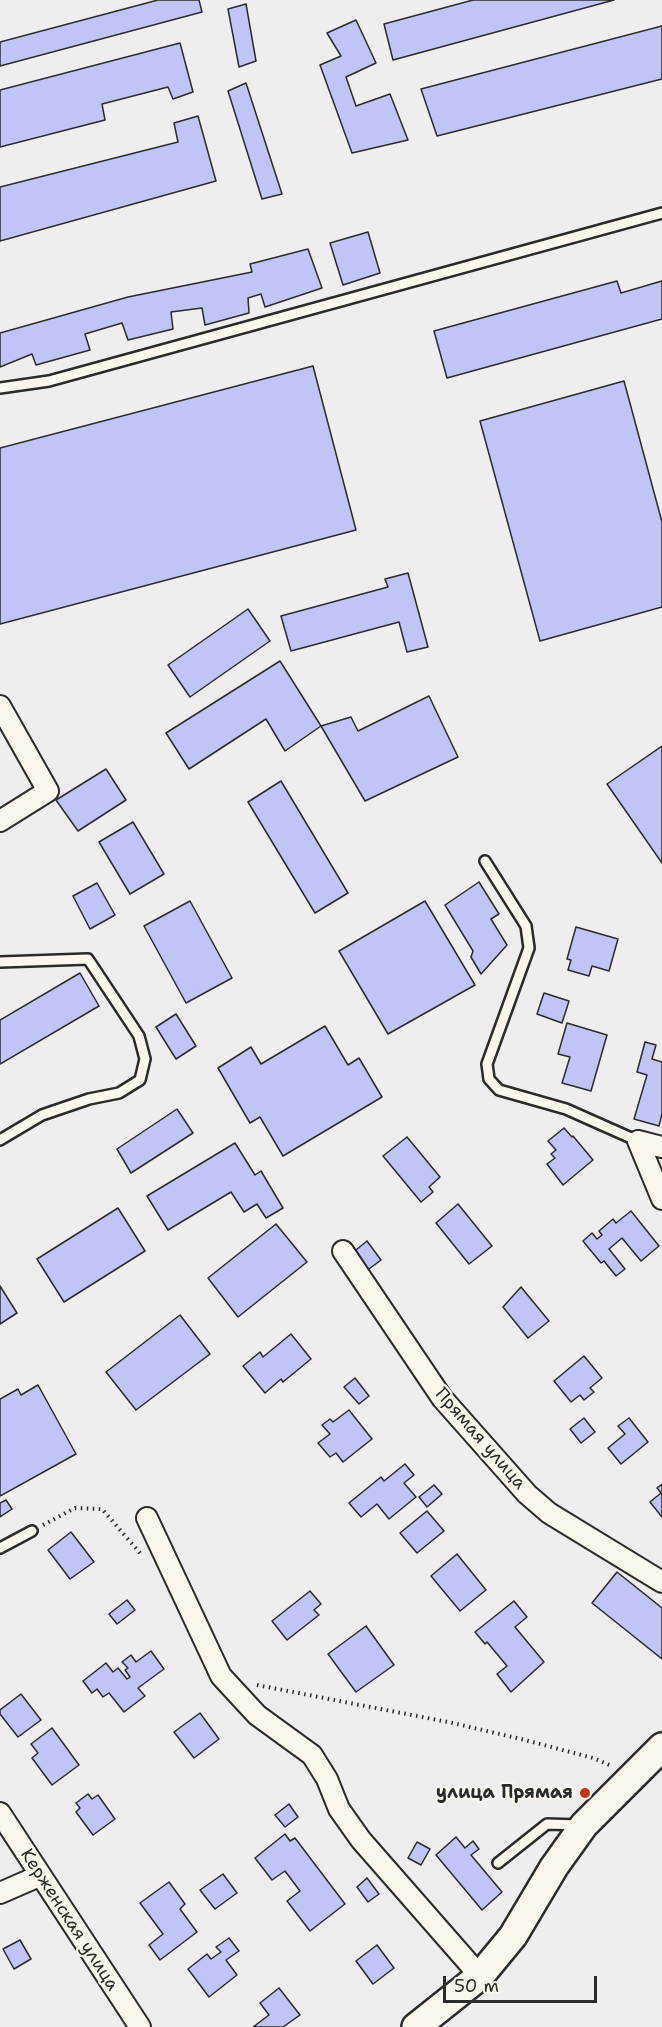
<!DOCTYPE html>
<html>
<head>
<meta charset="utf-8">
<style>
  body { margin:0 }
  #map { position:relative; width:662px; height:2027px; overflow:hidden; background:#efedee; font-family:"Shantell Sans",sans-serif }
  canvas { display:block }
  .scale { position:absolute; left:443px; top:1976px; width:154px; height:27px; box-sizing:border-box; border:3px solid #2b2b2b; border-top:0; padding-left:8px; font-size:18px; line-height:21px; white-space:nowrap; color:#2b2b2b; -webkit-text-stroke:4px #fbf7ec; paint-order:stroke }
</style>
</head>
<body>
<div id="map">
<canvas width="662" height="2027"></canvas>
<div class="scale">50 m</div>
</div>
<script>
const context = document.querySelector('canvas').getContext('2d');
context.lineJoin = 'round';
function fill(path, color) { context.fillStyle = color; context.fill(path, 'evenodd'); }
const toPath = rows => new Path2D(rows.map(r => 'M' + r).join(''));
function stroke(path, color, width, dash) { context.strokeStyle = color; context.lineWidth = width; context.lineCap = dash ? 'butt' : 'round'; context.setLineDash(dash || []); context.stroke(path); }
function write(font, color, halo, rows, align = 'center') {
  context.font = font + ' "Shantell Sans",sans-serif'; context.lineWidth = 4.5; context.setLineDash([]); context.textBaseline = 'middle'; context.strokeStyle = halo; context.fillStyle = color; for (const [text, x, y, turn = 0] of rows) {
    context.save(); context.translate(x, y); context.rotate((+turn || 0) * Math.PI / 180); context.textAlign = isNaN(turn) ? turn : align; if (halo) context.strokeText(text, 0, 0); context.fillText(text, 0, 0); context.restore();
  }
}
const building = toPath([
  [158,0,199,0,202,12,0,66,0,42,158,0],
  [473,0,614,0,393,60,384,24,473,0],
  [246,4,256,61,239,67,228,9,246,4],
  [356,20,376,63,346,77,356,106,390,94,408,140,352,153,320,65,341,56,327,33,356,20],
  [662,26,662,79,437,136,421,89,662,26],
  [180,43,193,92,173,99,168,87,102,104,105,120,0,147,0,90,180,43],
  [246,83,282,194,262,199,228,91,246,83],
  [198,116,216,181,0,241,0,187,178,142,174,123,198,116],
  [368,232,380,273,343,285,330,243,368,232],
  [308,249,322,288,265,307,261,294,248,298,249,313,205,325,202,308,171,312,173,329,128,340,122,323,85,334,90,350,36,365,32,354,0,367,0,333,128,297,252,272,250,264,308,249],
  [617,281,621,293,662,281,662,319,447,378,434,331,617,281],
  [313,366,356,530,0,624,0,448,313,366],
  [624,381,662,522,662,607,540,641,480,421,624,381],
  [408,573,428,647,407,652,399,622,291,651,281,616,388,587,385,579,408,573],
  [248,609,270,641,190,697,168,665,248,609],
  [280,661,321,726,285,751,266,719,189,769,166,733,280,661],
  [429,696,458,757,365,801,321,726,351,717,358,731,429,696],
  [662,746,662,863,607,784,662,746],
  [106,769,126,800,78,831,56,800,106,769],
  [281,781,348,893,315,913,248,802,281,781],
  [133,822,164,874,130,894,99,842,133,822],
  [479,882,499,914,491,919,507,945,481,974,471,957,473,951,445,905,479,882],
  [97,883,115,915,90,929,73,896,97,883],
  [190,901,232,978,186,1003,144,926,190,901],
  [425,901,475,985,388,1034,339,951,425,901],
  [576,927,618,939,609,971,592,966,589,976,568,970,571,960,567,959,576,927],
  [80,973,99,1006,0,1064,0,1020,80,973],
  [544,993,569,1001,562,1023,537,1014,544,993],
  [176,1014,196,1046,176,1059,156,1027,176,1014],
  [567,1023,607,1035,591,1091,562,1083,570,1057,558,1054,567,1023],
  [325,1026,348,1065,359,1058,382,1097,283,1156,260,1117,250,1123,218,1068,251,1047,261,1064,325,1026],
  [645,1042,656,1045,652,1059,662,1062,662,1114,659,1126,634,1119,647,1075,637,1072,645,1042],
  [177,1109,193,1133,131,1173,117,1149,177,1109],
  [564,1128,572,1137,573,1136,593,1160,563,1185,547,1164,555,1158,551,1154,556,1150,548,1141,564,1128],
  [407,1137,440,1177,429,1187,433,1192,421,1202,383,1156,407,1137],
  [235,1143,255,1175,261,1171,283,1208,266,1218,257,1204,244,1212,231,1192,168,1230,147,1196,235,1143],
  [458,1204,492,1246,469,1264,436,1223,458,1204],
  [118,1208,145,1251,64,1302,37,1259,118,1208],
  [631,1211,659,1246,641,1261,622,1238,609,1249,625,1269,616,1276,604,1261,601,1263,583,1241,592,1233,597,1239,602,1235,599,1231,613,1219,616,1223,631,1211],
  [276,1224,307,1262,238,1317,208,1278,276,1224],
  [367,1241,381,1260,365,1272,351,1254,367,1241],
  [0,1286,17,1313,0,1324,0,1286],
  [521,1287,549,1321,528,1338,503,1307,521,1287],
  [180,1315,210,1354,136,1410,106,1372,180,1315],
  [291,1334,311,1359,283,1382,281,1379,265,1393,243,1366,260,1352,263,1357,291,1334],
  [584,1356,602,1378,590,1388,594,1392,584,1400,580,1395,571,1402,554,1381,584,1356],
  [355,1378,369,1396,359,1404,344,1387,355,1378],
  [38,1385,76,1454,0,1496,0,1399,18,1389,21,1395,38,1385],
  [349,1410,372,1439,343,1462,336,1453,330,1457,318,1443,330,1434,322,1425,330,1419,333,1422,349,1410],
  [584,1418,595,1432,581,1443,570,1429,584,1418],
  [629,1418,648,1442,621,1464,608,1448,625,1434,618,1426,629,1418],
  [405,1464,414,1475,404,1483,416,1497,389,1519,377,1504,361,1517,349,1503,381,1477,384,1481,405,1464],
  [662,1484,662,1517,650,1502,661,1493,657,1488,662,1484],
  [434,1485,442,1494,427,1507,419,1497,434,1485],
  [6,1500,12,1509,0,1517,0,1503,6,1500],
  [427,1511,444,1531,417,1553,400,1533,427,1511],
  [71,1532,94,1562,70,1579,48,1550,71,1532],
  [457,1554,486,1590,460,1611,431,1576,457,1554],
  [617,1572,662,1608,662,1659,592,1603,617,1572],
  [310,1591,321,1604,314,1610,319,1615,287,1640,272,1621,310,1591],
  [127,1600,135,1610,117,1624,109,1614,127,1600],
  [514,1601,527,1617,515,1627,544,1662,511,1692,497,1674,507,1666,487,1642,485,1644,475,1632,514,1601],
  [366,1626,394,1665,356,1692,328,1654,366,1626],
  [151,1651,164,1669,138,1688,145,1696,124,1712,109,1693,103,1697,97,1689,92,1693,83,1681,106,1663,113,1672,118,1668,127,1679,130,1677,125,1670,128,1668,122,1662,131,1655,136,1662,151,1651],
  [21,1694,41,1720,18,1737,0,1714,0,1710,21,1694],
  [200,1713,219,1739,194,1758,174,1732,200,1713],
  [52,1728,79,1765,52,1785,32,1758,38,1753,31,1744,52,1728],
  [88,1794,92,1799,98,1795,115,1819,93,1835,76,1812,80,1808,76,1803,88,1794],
  [289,1804,298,1817,285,1827,275,1815,289,1804],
  [285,1834,290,1841,295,1838,345,1904,310,1931,287,1901,300,1891,285,1871,272,1880,255,1858,285,1834],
  [456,1837,465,1848,473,1841,479,1849,471,1855,502,1892,482,1910,436,1855,456,1837],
  [417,1842,430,1849,421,1865,408,1858,417,1842],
  [223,1874,237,1893,215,1909,200,1890,223,1874],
  [367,1878,379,1894,368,1902,357,1887,367,1878],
  [169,1882,185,1904,180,1909,197,1932,160,1960,149,1945,163,1934,140,1903,169,1882],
  [229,1938,239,1951,226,1960,237,1975,209,1997,188,1969,207,1954,211,1959,221,1952,216,1947,229,1938],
  [20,1940,31,1959,14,1969,3,1949,20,1940],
  [377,1945,394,1968,373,1984,356,1961,377,1945],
  [279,1988,300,2015,283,2027,253,2027,269,2015,260,2003,279,1988]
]);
fill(building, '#c1c4f6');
stroke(building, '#2b2b2b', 1.5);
const lane = toPath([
  [0,388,49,381,662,213],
  [485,861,526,926,529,948,487,1064,489,1079,499,1090,566,1109,638,1141],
  [0,962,88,959,139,1036,145,1059,140,1080,119,1093,89,1099,42,1115,0,1140],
  [0,1548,32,1531],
  [498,1863,547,1824,579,1825]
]);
const street = toPath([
  [0,706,48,791,0,821],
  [638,1141,662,1199],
  [638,1141,662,1147],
  [343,1251,442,1398,527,1494,549,1513,662,1582],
  [147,1518,221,1676,257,1715,312,1755,327,1779,339,1809,361,1840,480,1976],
  [0,1813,140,2027],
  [0,1893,39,1876]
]);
const secondary = toPath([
  [416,2027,480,1976,513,1936,554,1867,584,1825,662,1747]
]);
stroke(lane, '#2b2b2b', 14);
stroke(street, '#2b2b2b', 24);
stroke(secondary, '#2b2b2b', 32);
stroke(toPath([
  [43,1525,75,1508,102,1509,140,1553],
  [257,1685,453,1723,525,1740,593,1758,612,1766]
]), '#2b2b2b', 4, [1.5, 4.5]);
stroke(lane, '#fbf7ec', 9);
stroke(street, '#fbf7ec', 20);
stroke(secondary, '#fbf7ec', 27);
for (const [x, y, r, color] of [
  [585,1793,6,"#c8321e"]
]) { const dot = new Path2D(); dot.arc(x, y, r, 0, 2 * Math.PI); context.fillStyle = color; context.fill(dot); stroke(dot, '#fbf7ec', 2); }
write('18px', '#2b2b2b', '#fbf7ec', [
  ["Прямая улица",480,1439,49],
  ["Керженская улица",69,1920,57]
]);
write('bold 18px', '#2b2b2b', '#fbf7ec', [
  ["улица Прямая",573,1793]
], 'right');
</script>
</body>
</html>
